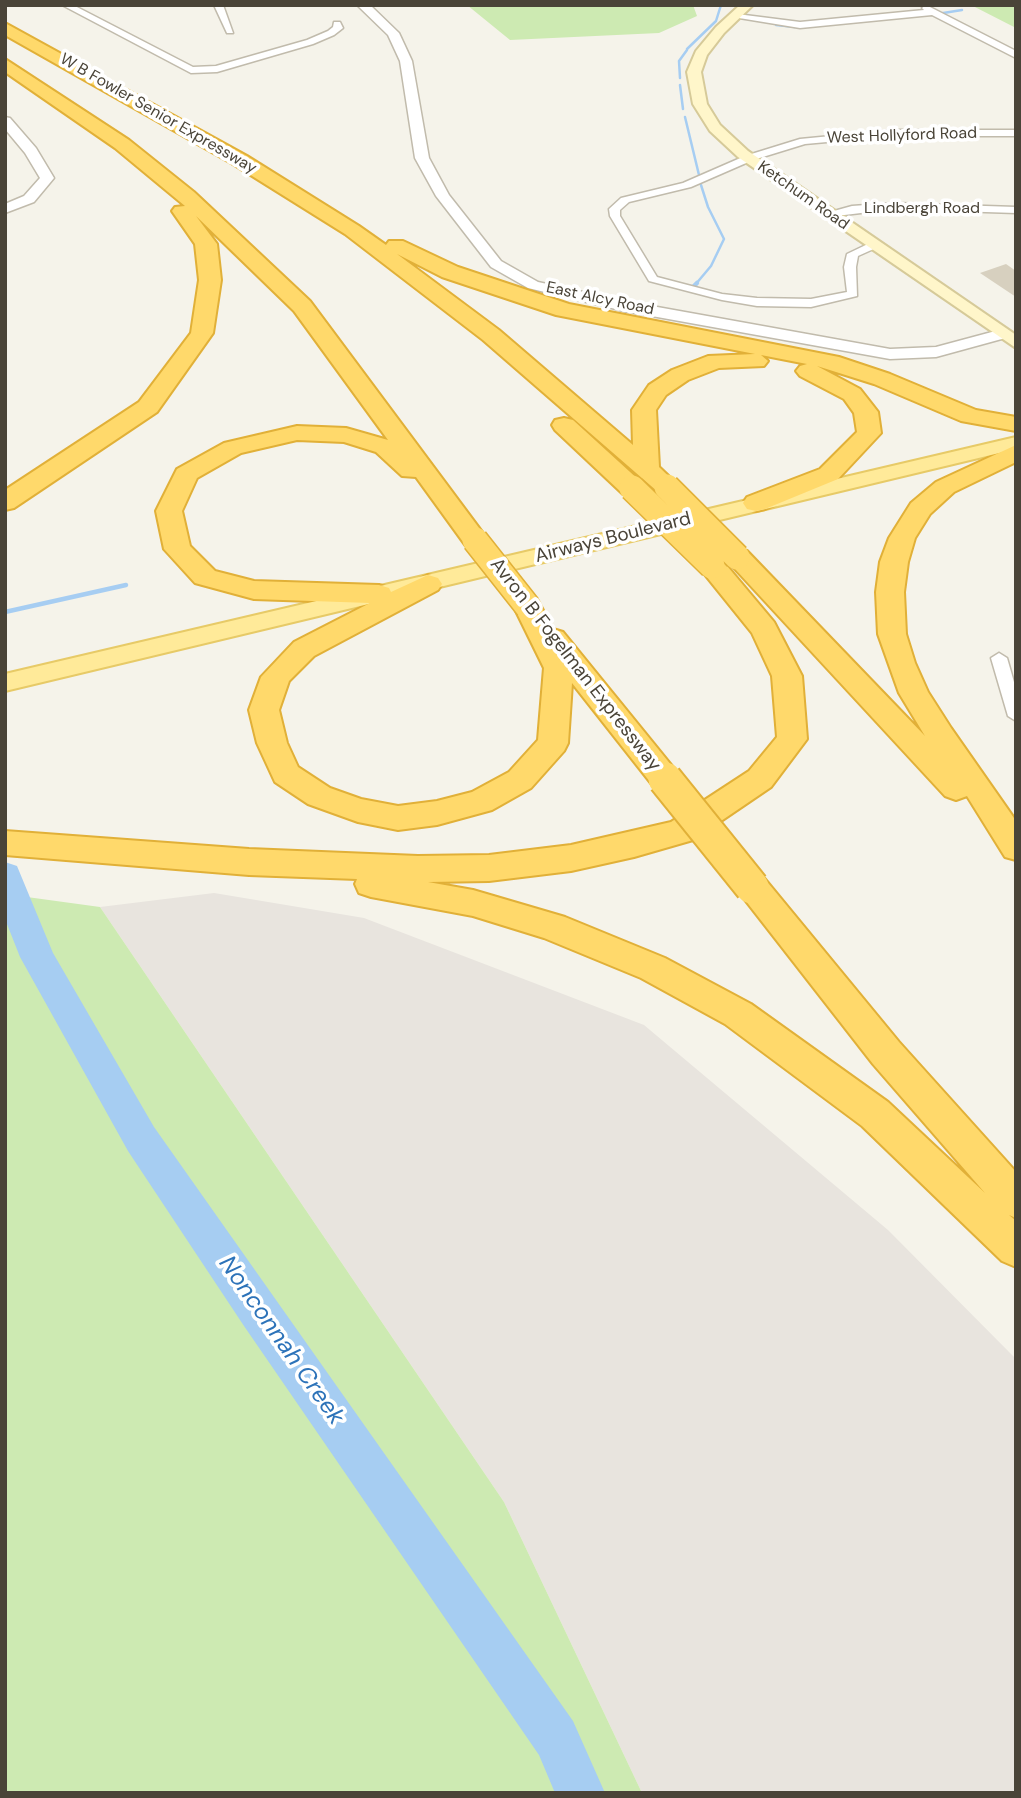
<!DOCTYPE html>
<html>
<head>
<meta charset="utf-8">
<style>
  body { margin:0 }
  #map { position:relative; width:1021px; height:1798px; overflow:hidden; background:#f5f3ea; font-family:"DM Sans",sans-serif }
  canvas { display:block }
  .frame { position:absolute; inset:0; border:7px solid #4a4438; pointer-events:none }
</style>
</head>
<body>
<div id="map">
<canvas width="1021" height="1798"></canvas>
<div class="frame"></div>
</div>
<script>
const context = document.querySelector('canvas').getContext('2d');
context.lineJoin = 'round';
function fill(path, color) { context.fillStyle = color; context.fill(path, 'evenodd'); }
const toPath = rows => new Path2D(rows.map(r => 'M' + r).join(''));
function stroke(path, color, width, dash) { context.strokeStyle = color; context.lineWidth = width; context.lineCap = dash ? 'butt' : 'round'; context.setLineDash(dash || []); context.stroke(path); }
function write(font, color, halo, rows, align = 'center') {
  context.font = font + ' "DM Sans",sans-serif'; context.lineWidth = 7; context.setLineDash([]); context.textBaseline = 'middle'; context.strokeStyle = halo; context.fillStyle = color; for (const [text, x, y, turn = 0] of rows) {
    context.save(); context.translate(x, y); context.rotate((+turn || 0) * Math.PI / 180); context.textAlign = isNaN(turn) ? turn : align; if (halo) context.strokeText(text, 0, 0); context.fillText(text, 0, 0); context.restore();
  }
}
fill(toPath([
  [214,893,364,918,644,1025,888,1230,1016,1359,1016,1793,642,1793,504,1502,100,907]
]), '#e8e4de');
fill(toPath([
  [467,5,693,5,697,16,659,33,510,40],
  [971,5,1016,5,1016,28],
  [5,894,100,907,504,1502,642,1793,5,1793]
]), '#cdeab2');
stroke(toPath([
  [937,14,962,10],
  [776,25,795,27],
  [687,49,716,21,721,5],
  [680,78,679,61,687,50],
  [680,85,683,109],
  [685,117,699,175],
  [695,285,711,266,724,239,708,207,701,185]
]), '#a6cdf2', 2.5);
stroke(toPath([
  [694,286,697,283],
  [5,612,126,585]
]), '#a6cdf2', 4.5);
fill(toPath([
  [5,862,17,866,53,953,154,1127,573,1721,605,1793,555,1793,539,1755,244,1326,128,1151,20,957,5,919,5,862]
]), '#a6cdf2');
fill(toPath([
  [1006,264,1016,271,1016,297,980,273]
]), '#d7d0bf');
const minor = toPath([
  [62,5,73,5,193,67,216,66,307,40,328,31,333,27,334,22,340,22,343,28,334,35,313,44,217,72,191,73,62,5],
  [214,5,223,5,233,33,227,33,214,5],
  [926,5,1016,51,1016,58,932,15,800,28,733,17,737,14,800,22,924,10,922,8,926,5],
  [893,130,1016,130,1016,136,893,136,805,144,753,160,691,187,629,202,620,210,620,216,657,277,722,294,757,298,811,299,847,292,844,267,847,254,870,243,878,243,878,247,858,256,856,267,857,296,811,307,757,306,722,300,649,281,610,216,609,209,621,198,683,183,745,156,800,139,893,130],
  [894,203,1016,207,1016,213,894,209,828,217,823,214,852,206,894,203],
  [999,653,1007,658,1016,689,1016,721,1008,716,991,658,999,653]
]);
const tertiary = toPath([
  [357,5,370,5,399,33,412,61,429,158,449,195,501,261,538,282,624,301,890,349,936,347,1003,329,1011,334,1009,337,936,357,890,359,624,311,528,288,491,267,436,196,415,158,400,61,388,35,357,5],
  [5,117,10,118,36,148,54,178,34,202,5,213,5,204,24,196,40,178,25,153,5,129,5,117]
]);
const secondary = toPath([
  [740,5,753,5,724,33,707,55,701,72,707,104,720,125,748,151,1016,335,1016,348,738,157,710,131,693,104,687,72,696,51,716,27,740,5]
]);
const primary = toPath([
  [1016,437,1016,449,5,691,5,674,1016,437]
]);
const motorway = toPath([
  [5,23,247,156,359,226,386,245,389,241,403,241,458,267,569,304,839,357,890,374,976,410,1016,417,1016,431,961,421,874,384,817,366,860,389,878,412,881,433,838,479,765,509,756,511,747,509,743,503,747,497,820,469,857,432,854,413,844,399,800,376,796,371,800,366,807,364,761,355,768,361,764,366,719,368,688,380,666,395,656,410,659,467,680,487,676,492,667,495,658,492,483,340,345,234,233,164,5,35,5,23],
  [397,254,442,277,556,315,755,354,708,356,672,370,649,385,632,410,633,445,499,330,397,254],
  [5,59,129,140,194,192,310,301,488,540,484,546,475,548,466,546,416,477,402,476,376,452,344,442,297,440,241,453,197,478,182,511,190,546,215,571,254,581,379,585,389,588,391,592,428,575,438,578,442,584,438,590,314,656,289,681,279,710,287,743,298,767,330,788,361,799,398,806,437,801,472,792,509,772,538,740,544,668,514,607,518,601,528,598,538,601,553,629,563,632,676,771,681,779,676,787,665,790,654,787,572,683,568,743,564,751,531,788,492,810,437,825,398,830,358,822,308,804,275,782,257,743,249,710,261,677,294,642,370,603,254,599,195,583,164,549,156,511,177,469,224,443,297,426,346,428,388,440,294,311,196,216,217,244,221,280,213,333,157,412,14,508,5,510,5,490,139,402,191,333,199,280,195,244,172,211,175,207,185,206,115,148,5,72,5,59],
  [564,418,573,420,641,482,645,488,641,494,632,496,623,494,555,430,552,425,555,420,564,418],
  [1016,445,1016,462,954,492,930,514,915,538,908,562,904,592,906,634,915,663,928,692,951,728,1016,821,1016,860,1005,857,967,796,956,800,945,796,724,557,727,551,737,548,747,551,925,736,899,693,878,634,876,592,880,562,889,538,911,503,936,482,1016,445],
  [712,557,722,560,774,622,802,676,807,739,771,787,693,840,634,857,571,871,489,881,428,882,473,890,565,917,665,958,751,1004,888,1102,985,1193,873,1064,735,887,740,878,752,874,764,878,899,1042,1016,1172,1016,1218,1009,1215,1016,1221,1016,1267,1002,1261,862,1126,725,1024,641,978,544,938,473,916,371,897,359,893,355,884,357,879,249,875,5,855,5,831,249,849,418,856,489,855,571,845,671,822,749,771,777,737,772,676,752,633,698,566,702,560,712,557]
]);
stroke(minor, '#c1bbac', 3);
stroke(tertiary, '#c1bbac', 3);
stroke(secondary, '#d6ca99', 4);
stroke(primary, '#e7ca67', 4);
stroke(motorway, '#e1b038', 4);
fill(minor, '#fff');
fill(tertiary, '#fff');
fill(secondary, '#fff6ca');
fill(primary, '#ffea99');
fill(motorway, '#ffd96b');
const motorwayBridgeFar1 = toPath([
  [667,487,737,557],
  [632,488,712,566],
  [475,540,528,607]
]);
const motorwayBridge = toPath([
  [665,779,752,887]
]);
stroke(motorwayBridgeFar1, '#e1b038', 28, []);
stroke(motorwayBridge, '#e1b038', 37, []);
stroke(motorwayBridgeFar1, '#ffd96b', 25);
stroke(motorwayBridge, '#ffd96b', 33);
write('16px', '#4a4438', '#fff', [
  ["W B Fowler Senior Expressway",158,114,30],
  ["West Hollyford Road",902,136,-2],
  ["Ketchum Road",803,196,35],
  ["Lindbergh Road",922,209],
  ["East Alcy Road",600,299,12]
]);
write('19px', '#4a4438', '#fff', [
  ["Airways Boulevard",613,538,-14],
  ["Avron B Fogelman Expressway",575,665,52]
]);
write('italic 24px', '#2d73b9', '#fff', [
  ["Nonconnah Creek",281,1341,55]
]);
</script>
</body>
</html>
